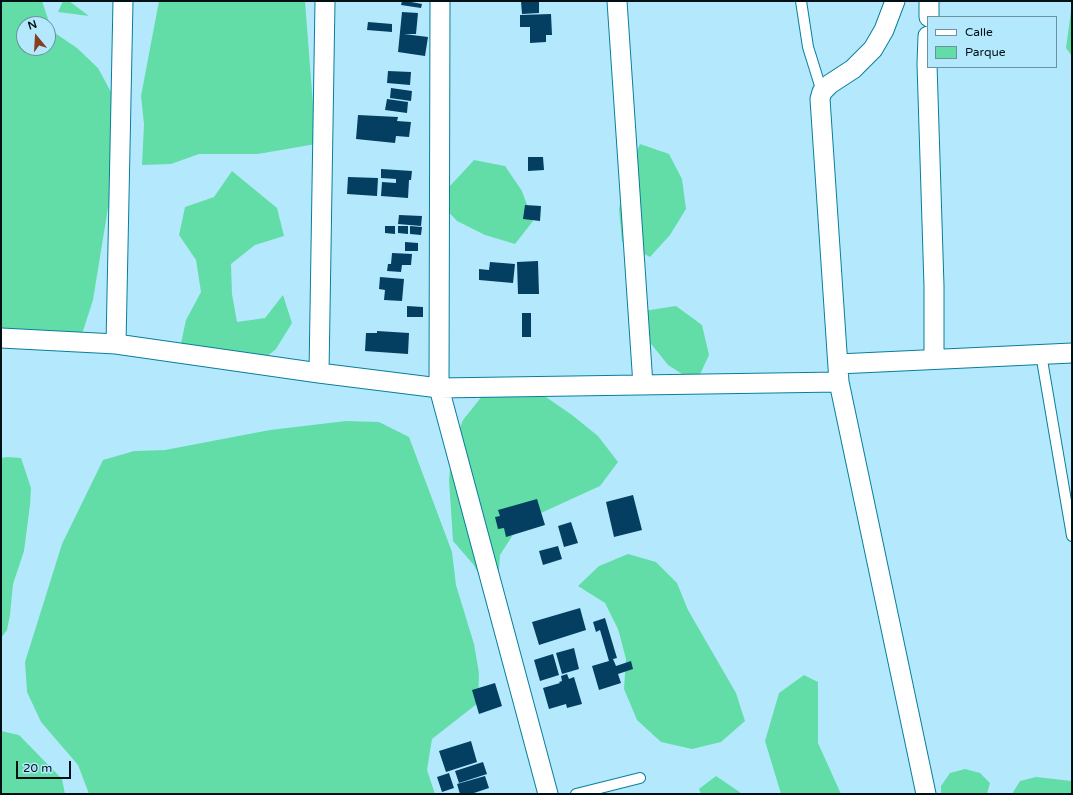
<!DOCTYPE html>
<html>
<head>
<meta charset="utf-8">
<style>
  body { margin:0 }
  #map { position:relative; width:1073px; height:795px; overflow:hidden; background:#b4e9fd; font-family:"Varela Round",sans-serif }
  canvas { display:block }
  .frame { position:absolute; inset:0; border:2px solid #001017; pointer-events:none }
  .legend { position:absolute; left:927px; top:16px; width:130px; height:52px; box-sizing:border-box; background:#b4e9fd; border:1px solid #6c92a1; margin:0; padding:5px 7px; list-style:none; font-size:12px; color:#001017 }
  .legend li { display:flex; align-items:center; gap:8px; height:20px }
  .legend b { width:20px; border:1px solid #6c92a1 }
  .north { position:absolute; left:16px; top:16px; width:40px; height:40px; box-sizing:border-box; background:#b4e9fd; border:1px solid #6c92a1; border-radius:50%; rotate:342deg; font-size:11px; font-weight:700; line-height:16px; text-align:center; color:#001017 }
  .north::after { content:''; display:block; margin:auto; width:14px; height:18px; background:#873f1f; clip-path:polygon(50% 0,100% 100%,50% 72%,0 100%) }
  .scale { position:absolute; left:16px; top:761px; width:55px; height:18px; box-sizing:border-box; border:2px solid #001017; border-top:0; padding-left:5px; font-size:12px; line-height:14px; white-space:nowrap; color:#001017; -webkit-text-stroke:3px #b4e9fd; paint-order:stroke }
</style>
</head>
<body>
<div id="map">
<canvas width="1073" height="795"></canvas>
<div class="frame"></div>
<ul class="legend">
<li><b style="height:5px;background:#fff"></b>Calle</li>
<li><b style="height:11px;background:#63dda8"></b>Parque</li>
</ul>
<div class="north">N</div>
<div class="scale">20 m</div>
</div>
<script>
const context = document.querySelector('canvas').getContext('2d');
context.lineJoin = 'round';
function fill(path, color) { context.fillStyle = color; context.fill(path, 'evenodd'); }
const toPath = rows => new Path2D(rows.map(r => 'M' + r).join(''));
function stroke(path, color, width, dash) { context.strokeStyle = color; context.lineWidth = width; context.lineCap = dash ? 'butt' : 'round'; context.setLineDash(dash || []); context.stroke(path); }
fill(toPath([
  [1,1,42,1,52,31,77,48,98,68,125,118,126,149,108,208,93,300,83,331,55,350,23,347,1,340],
  [24,24,48,24,48,48,24,48],
  [63,1,69,1,89,16,58,12],
  [159,1,305,1,316,144,258,154,199,154,171,164,142,165,144,124,141,96],
  [1072,10,1072,56,1066,48,1071,11],
  [640,144,669,154,682,179,686,209,670,235,650,257,622,242,619,209,626,177],
  [474,160,505,166,522,191,533,221,515,244,485,235,457,221,437,200],
  [232,171,277,208,284,236,255,245,231,264,232,294,237,322,265,318,283,295,292,323,276,349,253,368,180,348,186,320,201,292,196,260,179,235,185,207,214,197],
  [676,306,702,325,709,355,696,383,668,365,648,340,637,312],
  [516,387,546,397,572,415,598,436,618,462,600,486,541,513,516,530,500,555,498,585,488,590,473,564,453,541,449,480,452,448,463,420,483,395],
  [346,421,379,422,409,437,452,552,456,585,474,644,479,673,478,703,432,739,427,770,435,794,89,794,78,765,41,722,27,692,25,662,62,544,103,460,134,451,165,450,270,430],
  [7,457,21,458,31,488,30,505,24,551,13,584,10,615,7,630,1,638,1,458],
  [628,554,656,562,677,583,688,610,736,693,745,721,721,742,692,749,661,742,637,720,624,689,626,659,618,629,605,603,578,586,599,566],
  [804,675,818,682,818,743,841,794,781,794,765,741,779,693],
  [1,731,19,735,62,779,65,794,1,794],
  [965,769,980,773,990,783,987,794,941,794,941,786,950,773],
  [716,776,741,793,742,794,701,794,699,789],
  [1036,777,1072,781,1072,794,1012,794,1020,781]
]), '#63dda8');
fill(toPath([
  [402,1,411,1,411,2,422,4,421,8,401,5],
  [521,1,539,1,539,13,522,14],
  [402,12,418,13,416,34,404,34,428,37,425,56,398,52],
  [551,14,552,35,546,35,546,42,530,43,530,27,520,27,520,15],
  [368,22,392,24,392,32,367,30],
  [388,71,411,72,410,85,387,83],
  [391,88,412,91,411,101,390,98],
  [387,99,408,102,407,113,385,110],
  [358,115,398,117,397,121,411,122,409,137,396,136,395,143,356,139],
  [528,157,543,157,544,170,528,171],
  [381,169,412,171,411,180,409,180,408,198,381,196,382,182,396,183,396,179,381,178],
  [348,177,378,178,377,196,347,194],
  [525,205,541,206,540,221,523,219],
  [399,215,422,216,421,226,398,224],
  [385,226,395,226,395,234,385,233],
  [398,226,408,226,408,234,398,233],
  [410,226,422,227,421,235,410,234],
  [405,242,418,243,418,251,405,251],
  [392,253,412,254,411,265,402,265,401,272,387,271,388,264,391,264],
  [538,261,539,294,518,294,517,262],
  [490,262,515,264,513,283,479,280,479,269,489,270],
  [380,277,404,279,402,301,384,300,385,290,379,289],
  [407,306,423,307,423,317,407,317],
  [522,313,531,313,531,337,522,337],
  [377,331,409,333,408,354,365,351,366,333,377,333],
  [633,495,642,530,614,537,606,502],
  [537,499,545,525,506,537,504,528,498,529,495,517,500,516,498,510],
  [571,522,578,543,564,547,558,526],
  [558,546,562,559,543,565,539,551],
  [580,608,586,630,539,645,532,622],
  [605,618,617,658,613,659,616,666,631,661,633,669,618,674,621,683,599,690,592,666,609,661,600,630,596,632,593,622],
  [574,648,579,669,562,674,556,653],
  [553,654,559,675,540,681,534,660],
  [567,674,569,679,574,677,582,704,567,708,566,704,549,709,543,688,560,683,559,682,562,681,561,676],
  [495,683,502,706,479,714,472,690],
  [471,741,477,762,446,772,439,751],
  [483,762,487,774,459,783,455,771],
  [449,773,454,788,442,792,437,777],
  [485,776,489,788,471,794,460,794,457,784]
]), '#043e60');
const service = toPath([
  [801,1,808,47,822,92],
  [1041,354,1072,536],
  [576,794,640,778]
]);
const minor = toPath([
  [440,1,439,388,548,794],
  [617,1,643,385],
  [895,1,884,30,873,49,853,69,830,84,822,92,820,99,839,382,926,794],
  [929,17,929,1],
  [928,36,927,64,934,286,934,359],
  [1,338,116,344,319,373,439,388,839,382],
  [116,344,123,1],
  [838,364,1072,353],
  [319,373,325,1]
]);
stroke(service, '#087e9d', 12);
stroke(minor, '#087e9d', 21);
stroke(service, '#fff', 10);
stroke(minor, '#fff', 19);
</script>
</body>
</html>
